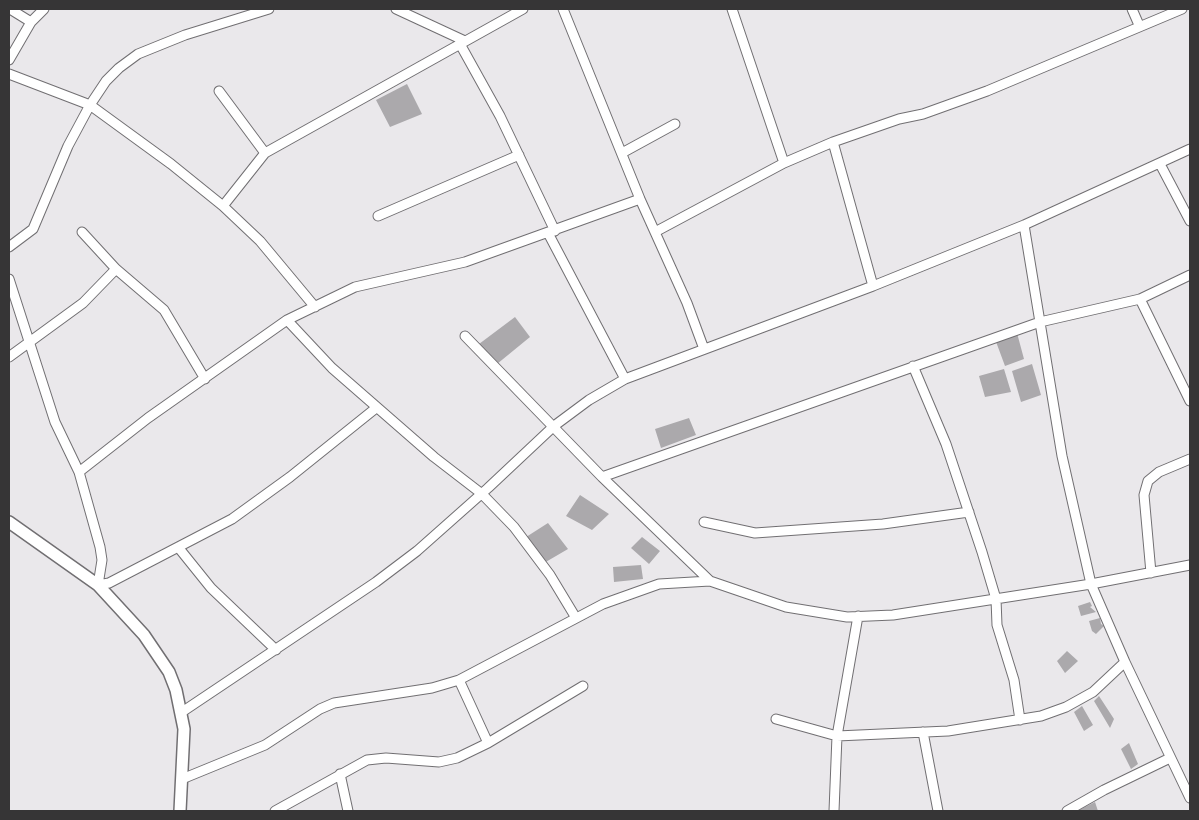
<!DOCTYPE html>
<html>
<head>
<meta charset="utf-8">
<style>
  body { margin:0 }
  #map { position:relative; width:1199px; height:820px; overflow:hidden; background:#eae8eb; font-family:Jost,sans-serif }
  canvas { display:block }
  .frame { position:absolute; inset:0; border:10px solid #363536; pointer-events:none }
</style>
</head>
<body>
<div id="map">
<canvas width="1199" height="820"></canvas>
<div class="frame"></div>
</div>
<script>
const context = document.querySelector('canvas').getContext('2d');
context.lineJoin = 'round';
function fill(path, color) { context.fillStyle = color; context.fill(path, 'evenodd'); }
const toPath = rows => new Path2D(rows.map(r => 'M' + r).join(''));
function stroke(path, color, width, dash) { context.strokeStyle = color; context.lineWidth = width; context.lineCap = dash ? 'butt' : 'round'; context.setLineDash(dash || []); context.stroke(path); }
fill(toPath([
  [407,84,422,114,390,127,376,100],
  [515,317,530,337,497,364,479,344],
  [1017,333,1024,359,1005,366,995,339],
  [1032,364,1041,395,1021,402,1012,371],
  [1004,369,1011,392,985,397,979,376],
  [689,418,696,435,661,448,655,429],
  [580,495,609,514,592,530,566,516],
  [548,523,568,549,544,563,523,539],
  [642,537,660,551,649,564,631,548],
  [641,565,643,579,614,582,613,567],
  [1090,602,1092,606,1090,607,1096,612,1081,616,1078,606],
  [1100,618,1101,624,1104,626,1096,634,1092,631,1089,621],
  [1067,651,1078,661,1065,673,1057,661],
  [1099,696,1114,719,1110,728,1094,701],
  [1082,706,1093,725,1084,731,1074,712],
  [1129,743,1138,764,1131,769,1121,749],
  [1095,802,1098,811,1077,811]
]), '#aba9ac');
const minor = toPath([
  [10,9,31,22],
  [396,9,465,41],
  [563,9,640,199,687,303,704,349],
  [732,9,784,163],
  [1132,9,1139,25],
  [460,44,500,116,555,231],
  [9,60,31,22,44,9],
  [9,74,90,105,171,164,223,206,260,241,315,307],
  [219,91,265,153],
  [833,142,873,286],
  [622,153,675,124],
  [1160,164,1190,221],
  [223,206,265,153,523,9],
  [378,216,519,155],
  [82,232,116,269,164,310,205,379],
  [655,232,784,163,833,142,899,119,923,114,987,91,1182,9],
  [548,233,625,379],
  [9,247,33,229,68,146,90,105,106,81,119,68,138,54,185,35,269,9],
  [9,279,55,422,79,472,100,547,102,560,98,585,109,583,232,519,290,477,376,408],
  [1140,299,1190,401],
  [287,320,332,368,434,457,482,494,514,527,550,575,576,618],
  [465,336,602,477,710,581],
  [9,357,83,303,116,269],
  [913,366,946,444,982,552,996,599,997,625,1014,680,1020,720],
  [79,472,148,418,287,320,355,287,465,262,640,199],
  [602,477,1040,322,1140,299,1190,275],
  [704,522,755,533,883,524,969,512],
  [178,547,211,588,276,650],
  [1151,573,1144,495,1148,481,1159,472,1190,459],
  [1125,662,1190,798],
  [459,680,488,743],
  [182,712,376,582,417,551,488,488,554,426,589,400,625,379,873,286,1024,225,1190,149],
  [776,719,837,736,948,731,1041,716,1066,707,1093,692,1125,662,1091,584,1062,456,1024,225],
  [923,732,938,811],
  [340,774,348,811],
  [182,779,265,745,320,709,334,703,432,688,459,680,603,604,659,584,710,581,786,607,847,617,893,615,1091,584,1190,565],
  [275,811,367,760,386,758,439,762,457,758,488,743,583,686],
  [834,811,837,736,858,616],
  [1067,811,1104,790,1170,758]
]);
const tertiary = toPath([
  [9,522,98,585,144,635,169,672,176,690,184,729,180,811]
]);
stroke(minor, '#716f72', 11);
stroke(tertiary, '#716f72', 14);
stroke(minor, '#fff', 9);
stroke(tertiary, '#fff', 11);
</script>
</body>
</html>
